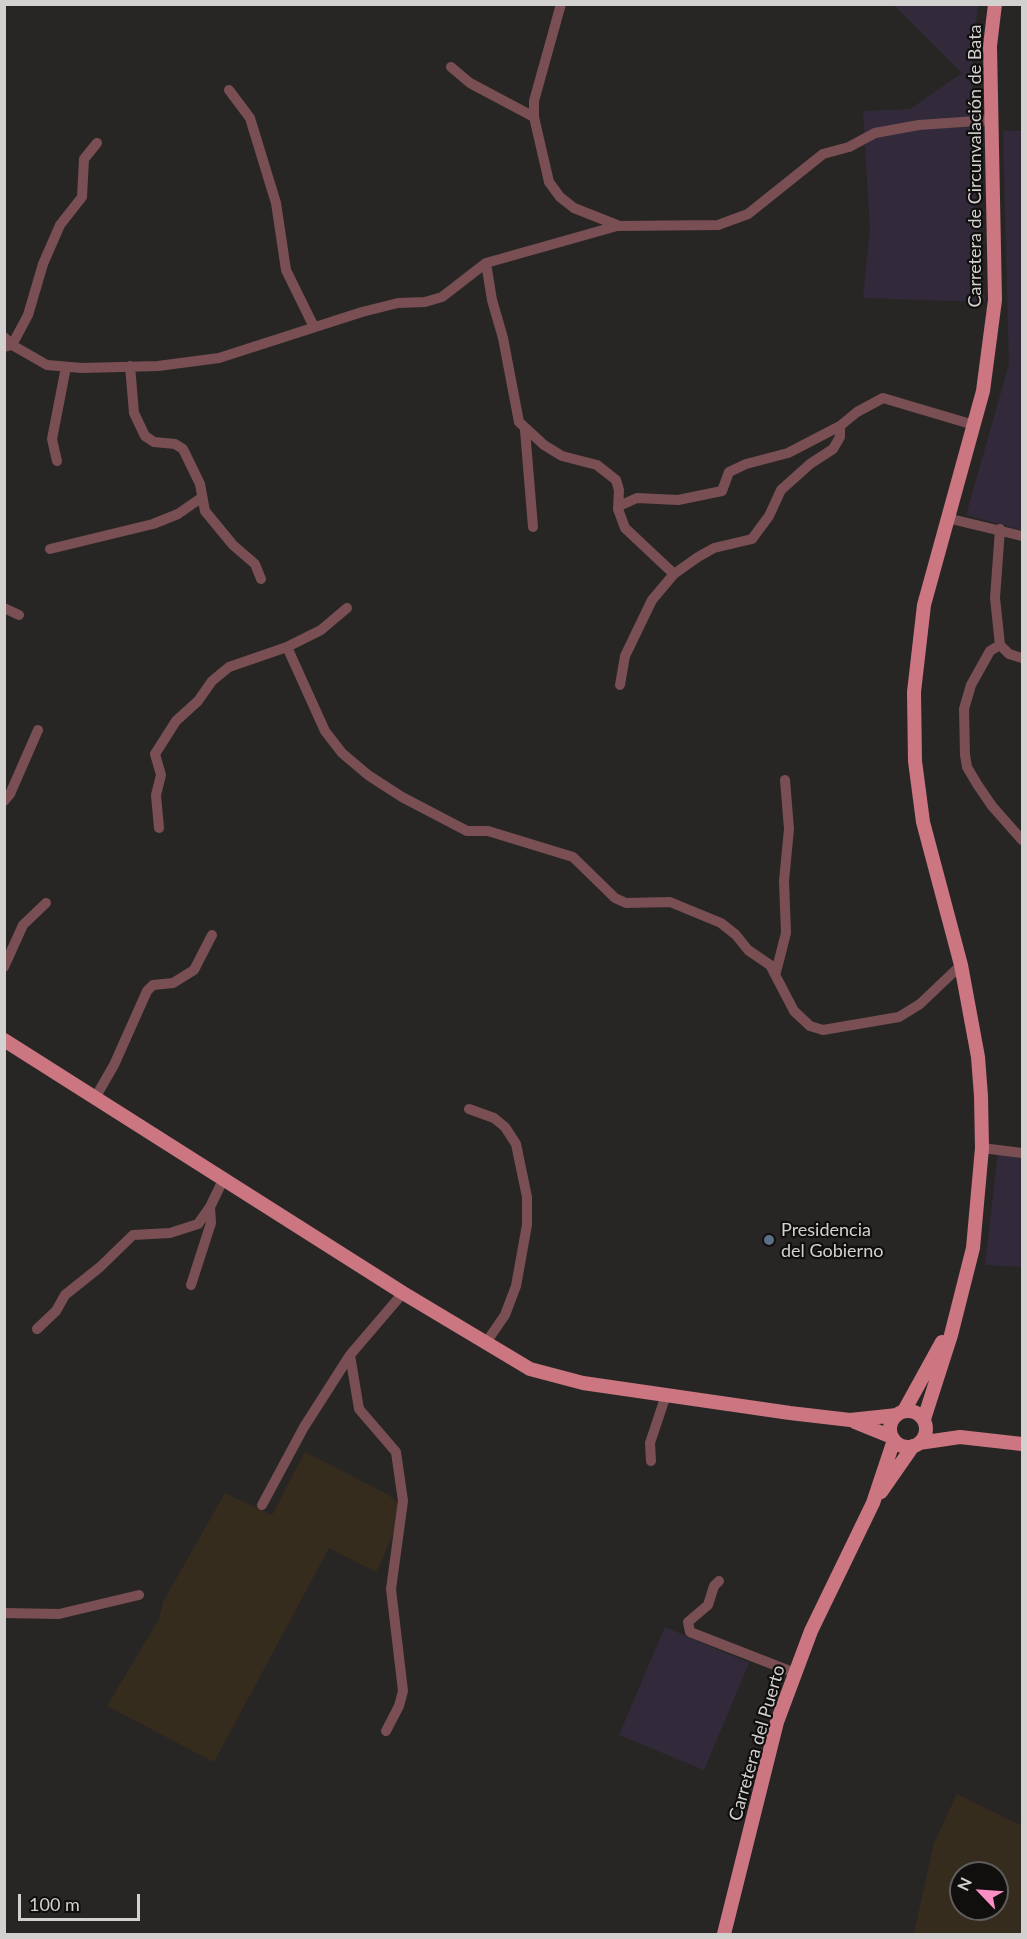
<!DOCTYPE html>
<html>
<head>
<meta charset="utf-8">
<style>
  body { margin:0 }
  #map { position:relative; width:1027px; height:1939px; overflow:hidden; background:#282624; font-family:Lato,sans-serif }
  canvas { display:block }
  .frame { position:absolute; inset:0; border:6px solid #d2d1d0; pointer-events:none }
  .north { position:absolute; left:949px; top:1861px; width:60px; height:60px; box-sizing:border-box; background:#100f0e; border:2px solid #5e5d5c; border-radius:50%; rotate:295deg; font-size:16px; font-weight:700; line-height:24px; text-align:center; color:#d2d1d0 }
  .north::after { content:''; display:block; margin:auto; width:21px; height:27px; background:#fb8fc5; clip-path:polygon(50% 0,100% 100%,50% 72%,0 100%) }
  .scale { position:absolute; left:18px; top:1894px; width:122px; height:27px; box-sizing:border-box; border:3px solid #d2d1d0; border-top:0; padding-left:8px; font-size:18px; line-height:21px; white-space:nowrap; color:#d2d1d0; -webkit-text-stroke:4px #100f0e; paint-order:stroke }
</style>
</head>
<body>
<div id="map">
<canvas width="1027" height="1939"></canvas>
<div class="frame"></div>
<div class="north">N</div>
<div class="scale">100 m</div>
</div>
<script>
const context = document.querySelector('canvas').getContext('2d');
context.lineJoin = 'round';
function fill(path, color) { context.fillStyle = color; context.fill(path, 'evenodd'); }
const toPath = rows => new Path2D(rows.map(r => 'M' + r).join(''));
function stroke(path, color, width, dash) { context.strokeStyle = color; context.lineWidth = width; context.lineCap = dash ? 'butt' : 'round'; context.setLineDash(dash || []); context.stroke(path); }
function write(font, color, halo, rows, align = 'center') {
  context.font = font + ' Lato,sans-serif'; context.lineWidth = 4.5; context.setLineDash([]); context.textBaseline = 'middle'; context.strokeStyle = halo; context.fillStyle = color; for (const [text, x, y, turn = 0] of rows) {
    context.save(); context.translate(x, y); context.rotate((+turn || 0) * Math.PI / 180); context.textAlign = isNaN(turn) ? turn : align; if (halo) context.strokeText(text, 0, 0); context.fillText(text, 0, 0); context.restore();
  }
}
fill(toPath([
  [894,5,978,5,973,52,972,156,985,302,863,298,870,230,863,111,910,109,962,73],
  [1003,131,1022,131,1022,530,966,515,1009,364],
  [998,1153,1022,1156,1022,1267,985,1265],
  [665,1627,749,1663,704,1770,619,1735]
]), '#322a3a');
fill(toPath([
  [305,1452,387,1494,400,1504,398,1524,376,1572,329,1548,214,1762,107,1706,159,1619,163,1602,225,1493,272,1515],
  [957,1794,1022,1826,1022,1934,914,1934,934,1843],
  [961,1873,997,1873,997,1909,961,1909]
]), '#362c1d');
stroke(toPath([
  [561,4,534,101,534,117,549,182,560,197,574,208,617,225],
  [451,67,470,83,534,117],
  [229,90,250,118,276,203,286,270,314,327],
  [486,263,492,300,503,338,519,422,544,445,562,456,597,465,616,480,619,490,618,509,625,528,674,574],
  [4,337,12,345,28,315,43,264,60,225,82,197,84,159,97,143],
  [4,347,12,345,47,365,82,368,158,366,219,358,362,312,398,303,425,302,442,297,486,263,617,226,718,225,748,214,823,154,849,147,875,133,919,125,991,120],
  [130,366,134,413,145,436,154,442,175,444,183,449,200,484,205,511,233,545,255,564,261,579],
  [525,430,533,527],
  [57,461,52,439,66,367],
  [619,506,637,498,678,500,722,491,729,472,746,464,788,453,840,426,857,412,883,398,974,425],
  [947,518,1022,536],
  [1000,529,995,598,1000,645,990,651,971,685,964,709,965,755,967,767,977,784,992,806,1022,840],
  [50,549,153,524,178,514,201,498],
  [4,608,19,615],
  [1000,645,1009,654,1022,658],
  [287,647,325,731,342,753,368,775,402,797,467,831,488,831,573,857,615,898,626,903,670,902,721,923,736,935,748,950,770,965,794,1011,810,1026,823,1030,899,1017,920,1004,961,965],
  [620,685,625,656,652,600,674,574,698,557,714,548,752,539,769,516,781,490,810,464,833,449,840,437,840,426],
  [4,801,10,794,38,730],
  [159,828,156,795,161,775,155,754,176,721,198,701,212,681,229,667,287,647,321,630,347,608],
  [4,967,23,925,46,903],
  [776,972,786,933,784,881,789,829,785,780],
  [95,1098,114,1065,147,991,153,985,173,983,194,970,212,935],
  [469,1109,494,1118,505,1127,516,1144,527,1197,527,1225,516,1286,505,1315,485,1344],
  [982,1148,1022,1153],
  [191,1285,211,1223,210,1207],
  [37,1329,56,1311,65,1295,100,1267,133,1235,170,1233,198,1224,210,1207,224,1178],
  [350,1355,359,1409,396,1452,403,1501,391,1589,403,1691,399,1706,386,1731],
  [651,1461,650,1443,666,1395],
  [262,1505,304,1427,350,1355,403,1293],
  [719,1581,714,1586,708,1605,688,1622,690,1632,795,1673],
  [4,1613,59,1614,139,1595]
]), '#794f54', 10);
stroke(toPath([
  [4,1040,403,1293,530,1369,583,1383,790,1413,850,1420,897,1415],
  '890 1429a18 18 0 1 1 36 0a18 18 0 1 1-36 0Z',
  [904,1411,942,1342],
  [924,1419,951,1335,973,1248,982,1148,981,1096,978,1057,961,965,923,822,915,761,914,692,924,605,983,391,995,300,990,46,995,4],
  [855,1422,892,1437],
  [919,1443,960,1437,1022,1444],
  [881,1492,913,1446],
  [724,1934,777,1722,811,1631,873,1503,894,1440]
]), '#cb7680', 14);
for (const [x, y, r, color] of [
  [769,1240,6,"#5c6f8a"]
]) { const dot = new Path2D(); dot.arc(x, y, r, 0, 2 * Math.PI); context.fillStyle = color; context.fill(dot); stroke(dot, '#100f0e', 2); }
write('18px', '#d2d1d0', '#100f0e', [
  ["Carretera de Circunvalación de Bata",975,166,-90],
  ["Carretera del Puerto",757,1743,-74]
]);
write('18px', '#d2d1d0', '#100f0e', [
  ["Presidencia",781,1230],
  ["del Gobierno",781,1251]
], 'left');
</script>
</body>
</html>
